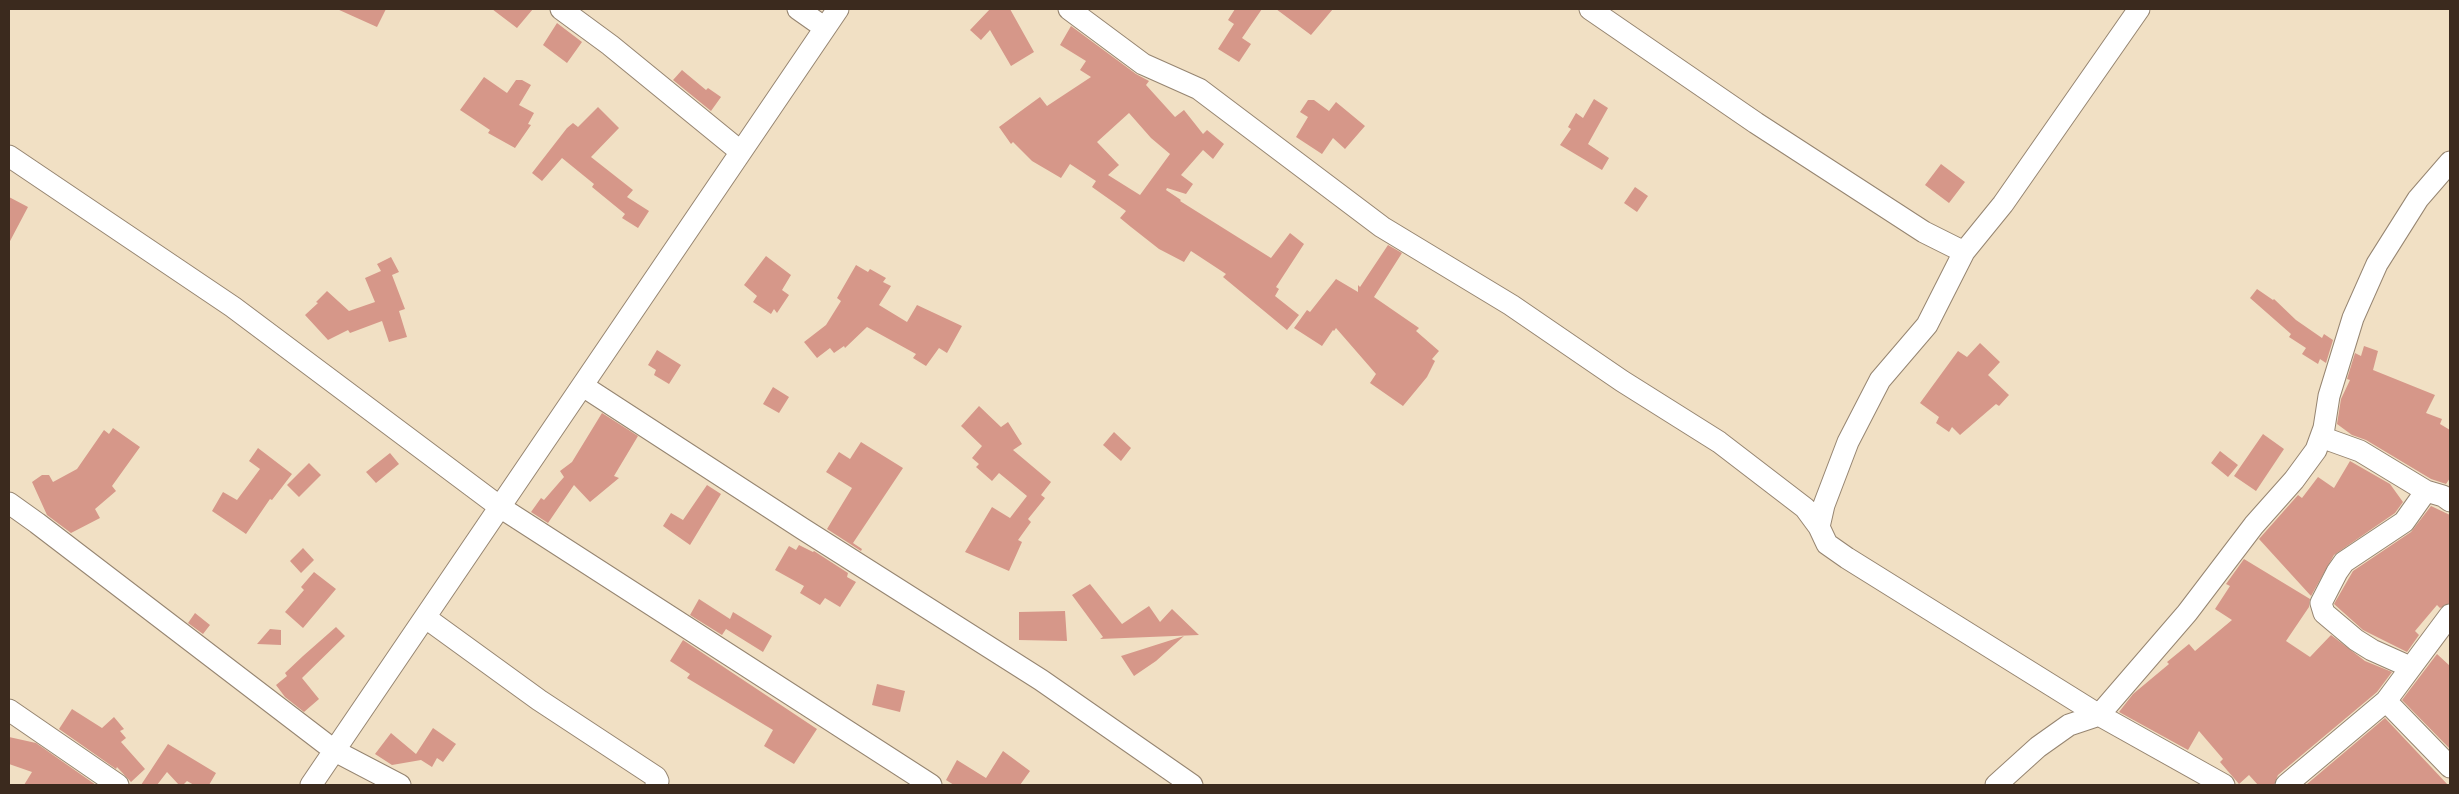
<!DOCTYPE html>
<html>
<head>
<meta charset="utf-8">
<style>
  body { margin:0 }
  #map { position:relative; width:2459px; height:794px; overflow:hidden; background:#f1e0c4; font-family:Dekko,sans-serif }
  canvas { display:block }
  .frame { position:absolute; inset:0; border:10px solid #3b2a1e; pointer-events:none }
</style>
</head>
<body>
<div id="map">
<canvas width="2459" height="794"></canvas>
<div class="frame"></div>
</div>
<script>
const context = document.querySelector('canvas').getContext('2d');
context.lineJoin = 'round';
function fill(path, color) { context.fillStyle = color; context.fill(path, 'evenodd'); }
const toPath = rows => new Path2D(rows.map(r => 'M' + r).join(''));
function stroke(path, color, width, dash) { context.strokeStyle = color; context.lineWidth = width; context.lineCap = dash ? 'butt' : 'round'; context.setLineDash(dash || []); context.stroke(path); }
fill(toPath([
  [337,9,386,9,377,27],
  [492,9,533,9,517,28],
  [990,9,1010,9,1034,52,1011,66,990,30,981,40,970,30],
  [1235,9,1262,9,1242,38,1251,44,1239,62,1218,49,1234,24,1228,20],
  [1276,9,1333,9,1311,35],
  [557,23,582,42,567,63,543,45],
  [1071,26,1136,74,1149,81,1146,85,1175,117,1184,110,1203,134,1207,130,1224,144,1213,159,1203,150,1181,175,1193,184,1186,194,1167,188,1166,190,1181,200,1180,201,1271,258,1290,233,1304,244,1276,287,1279,289,1275,296,1299,315,1287,330,1223,277,1226,274,1191,251,1184,262,1159,249,1131,227,1120,218,1126,211,1092,187,1096,181,1070,164,1061,178,1032,161,1013,142,1011,144,999,127,1040,97,1047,106,1091,77,1080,70,1086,61,1060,45],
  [1129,113,1151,138,1170,154,1140,195,1108,175,1119,165,1097,142],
  [682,70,706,90,708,88,721,97,711,111,673,80],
  [484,77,507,93,516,80,522,80,531,85,519,105,534,113,528,124,531,125,515,148,488,133,490,130,460,110],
  [1594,99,1608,108,1588,144,1609,158,1602,170,1560,145,1571,129,1568,127,1576,113,1583,118],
  [1308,100,1314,100,1329,111,1336,102,1365,126,1345,149,1333,138,1322,154,1296,137,1308,117,1300,112],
  [598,107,619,128,591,157,633,190,627,197,649,211,638,228,622,218,625,214,592,187,594,184,562,158,542,181,532,173,567,128,573,123,578,127],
  [1941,164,1965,182,1949,203,1925,185],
  [1635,187,1648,196,1637,212,1624,203],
  [9,197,28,207,9,243],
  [1388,245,1402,253,1374,297,1419,328,1416,331,1439,351,1432,359,1435,361,1427,377,1403,406,1370,383,1376,374,1336,328,1334,331,1333,330,1322,346,1294,328,1307,310,1310,312,1336,279,1358,292,1358,285,1360,287],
  [766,256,791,275,782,290,789,295,777,313,774,309,771,314,753,302,757,296,744,285],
  [391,257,399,272,392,275,405,309,399,311,407,337,389,342,382,321,350,333,348,330,328,340,305,315,318,303,316,302,327,291,349,311,375,302,365,278,381,271,377,264],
  [856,265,868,272,870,269,886,278,883,282,891,286,879,305,907,322,917,305,962,326,947,353,939,348,926,366,913,358,916,354,867,327,845,348,844,346,834,353,830,348,817,358,804,342,826,325,841,301,837,298],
  [2257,289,2273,300,2274,299,2296,320,2322,338,2324,334,2333,340,2326,363,2320,359,2318,364,2302,354,2306,348,2289,337,2291,334,2250,298],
  [1980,343,2000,362,1988,375,2009,395,1999,406,1996,404,1960,435,1952,427,1949,432,1936,423,1939,417,1920,403,1958,351,1967,357],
  [2364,346,2378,351,2373,370,2435,395,2426,413,2442,419,2440,424,2450,430,2450,478,2446,484,2431,479,2366,440,2352,435,2337,424,2341,399,2350,380,2347,379,2355,353,2361,356],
  [657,350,681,365,669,384,654,375,656,370,648,365],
  [773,387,789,397,779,413,763,404],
  [979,406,1001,427,1008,422,1022,444,1013,450,1051,482,1041,495,1045,498,1028,519,1031,522,1018,540,1022,542,1009,571,965,552,992,507,1010,518,1027,496,999,473,992,481,976,467,979,464,972,458,982,446,961,426],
  [602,413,638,436,614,476,619,478,590,502,574,485,548,523,531,512,541,498,544,500,564,477,560,471,572,462],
  [113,428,140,447,112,486,116,491,95,509,100,518,71,533,47,515,32,482,42,475,49,475,53,482,77,469,104,430,109,434],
  [1114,432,1131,448,1121,461,1103,445],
  [2263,434,2284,449,2256,491,2234,476],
  [861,442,903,468,853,543,862,549,861,551,827,529,852,488,826,472,839,452,850,459],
  [258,448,292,474,272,500,270,499,246,534,212,511,223,492,237,500,260,469,249,461],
  [2220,451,2238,465,2228,477,2211,463],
  [390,453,399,464,376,483,366,472],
  [2350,461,2390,484,2403,502,2395,513,2334,555,2311,596,2259,539,2298,495,2302,498,2318,477,2334,488],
  [309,463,321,475,299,497,287,485],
  [707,485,721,494,690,545,663,526,671,513,683,520],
  [2431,506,2450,515,2450,603,2440,608,2437,605,2415,631,2419,635,2407,652,2363,630,2334,604,2353,571,2411,532],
  [799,545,813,552,814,551,848,573,847,577,856,582,840,607,825,598,820,605,800,593,804,586,775,570,789,546,796,550],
  [303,548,314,560,301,573,290,561],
  [2244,559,2310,599,2309,607,2286,641,2310,657,2331,635,2365,661,2392,672,2377,692,2278,775,2274,785,2258,785,2249,775,2239,784,2220,762,2223,759,2199,731,2188,750,2119,712,2133,694,2169,664,2167,662,2189,644,2195,651,2232,620,2215,609,2230,586,2226,584],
  [314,572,336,589,303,628,285,612,304,590,301,587],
  [1090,584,1122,624,1149,606,1160,622,1172,609,1199,635,1100,639,1103,637,1072,595],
  [699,599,730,619,733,612,772,636,763,652,726,629,722,635,690,615],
  [1065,611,1067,641,1019,640,1019,612],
  [195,613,210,625,203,634,188,623],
  [336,627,345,636,302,678,319,699,304,712,285,697,276,685,287,676,285,673,303,656],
  [270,629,281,630,281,645,257,644],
  [1184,636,1156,661,1134,676,1121,656],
  [683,640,817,729,794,764,764,746,773,730,687,678,690,674,670,661],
  [2437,654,2450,666,2450,749,2402,700],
  [877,684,905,691,900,712,872,705],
  [72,709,102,728,114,717,124,729,120,731,126,738,121,742,145,769,131,782,117,767,116,769,59,729],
  [2385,718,2448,785,2307,784],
  [433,728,456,744,443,762,437,758,432,767,421,760,392,765,375,754,391,733,416,754],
  [9,737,36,743,96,785,24,785,32,772,9,764],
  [168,744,216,773,209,785,194,785,187,781,183,785,179,785,167,772,157,785,141,785],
  [1003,751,1030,771,1020,785,954,785,946,780,957,760,986,778]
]), '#d69789');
const minor = toPath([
  [561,9,610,45,741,152],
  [798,9,825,28],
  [1069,9,1143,64,1199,89,1382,227,1511,305,1622,381,1719,442,1805,508,1819,527],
  [1590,9,1756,123,1924,232,1964,252],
  [2139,9,2003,204,1964,252,1927,325,1880,380,1848,442,1824,505,1819,527,1827,544,1847,558,2099,715,2224,785],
  [9,156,233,307,500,507,931,785],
  [583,386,803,529,1041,680,1192,785],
  [2321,437,2360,451,2426,491,2443,496,2450,501],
  [9,503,37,523,335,751,400,785],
  [426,618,539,700,656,777,658,781,656,785],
  [2410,667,2372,650,2356,640,2324,613,2321,603,2337,572,2344,562,2404,522,2426,491],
  [2386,701,2450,767],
  [9,710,118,785],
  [311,785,838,9],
  [1996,785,2038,747,2069,725,2099,715,2187,613,2254,525,2294,480,2316,450,2324,428,2329,396,2353,318,2377,264,2418,199,2450,162],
  [2286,785,2386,701,2450,615]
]);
stroke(minor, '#968571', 23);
stroke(minor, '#fff', 21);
</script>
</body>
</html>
